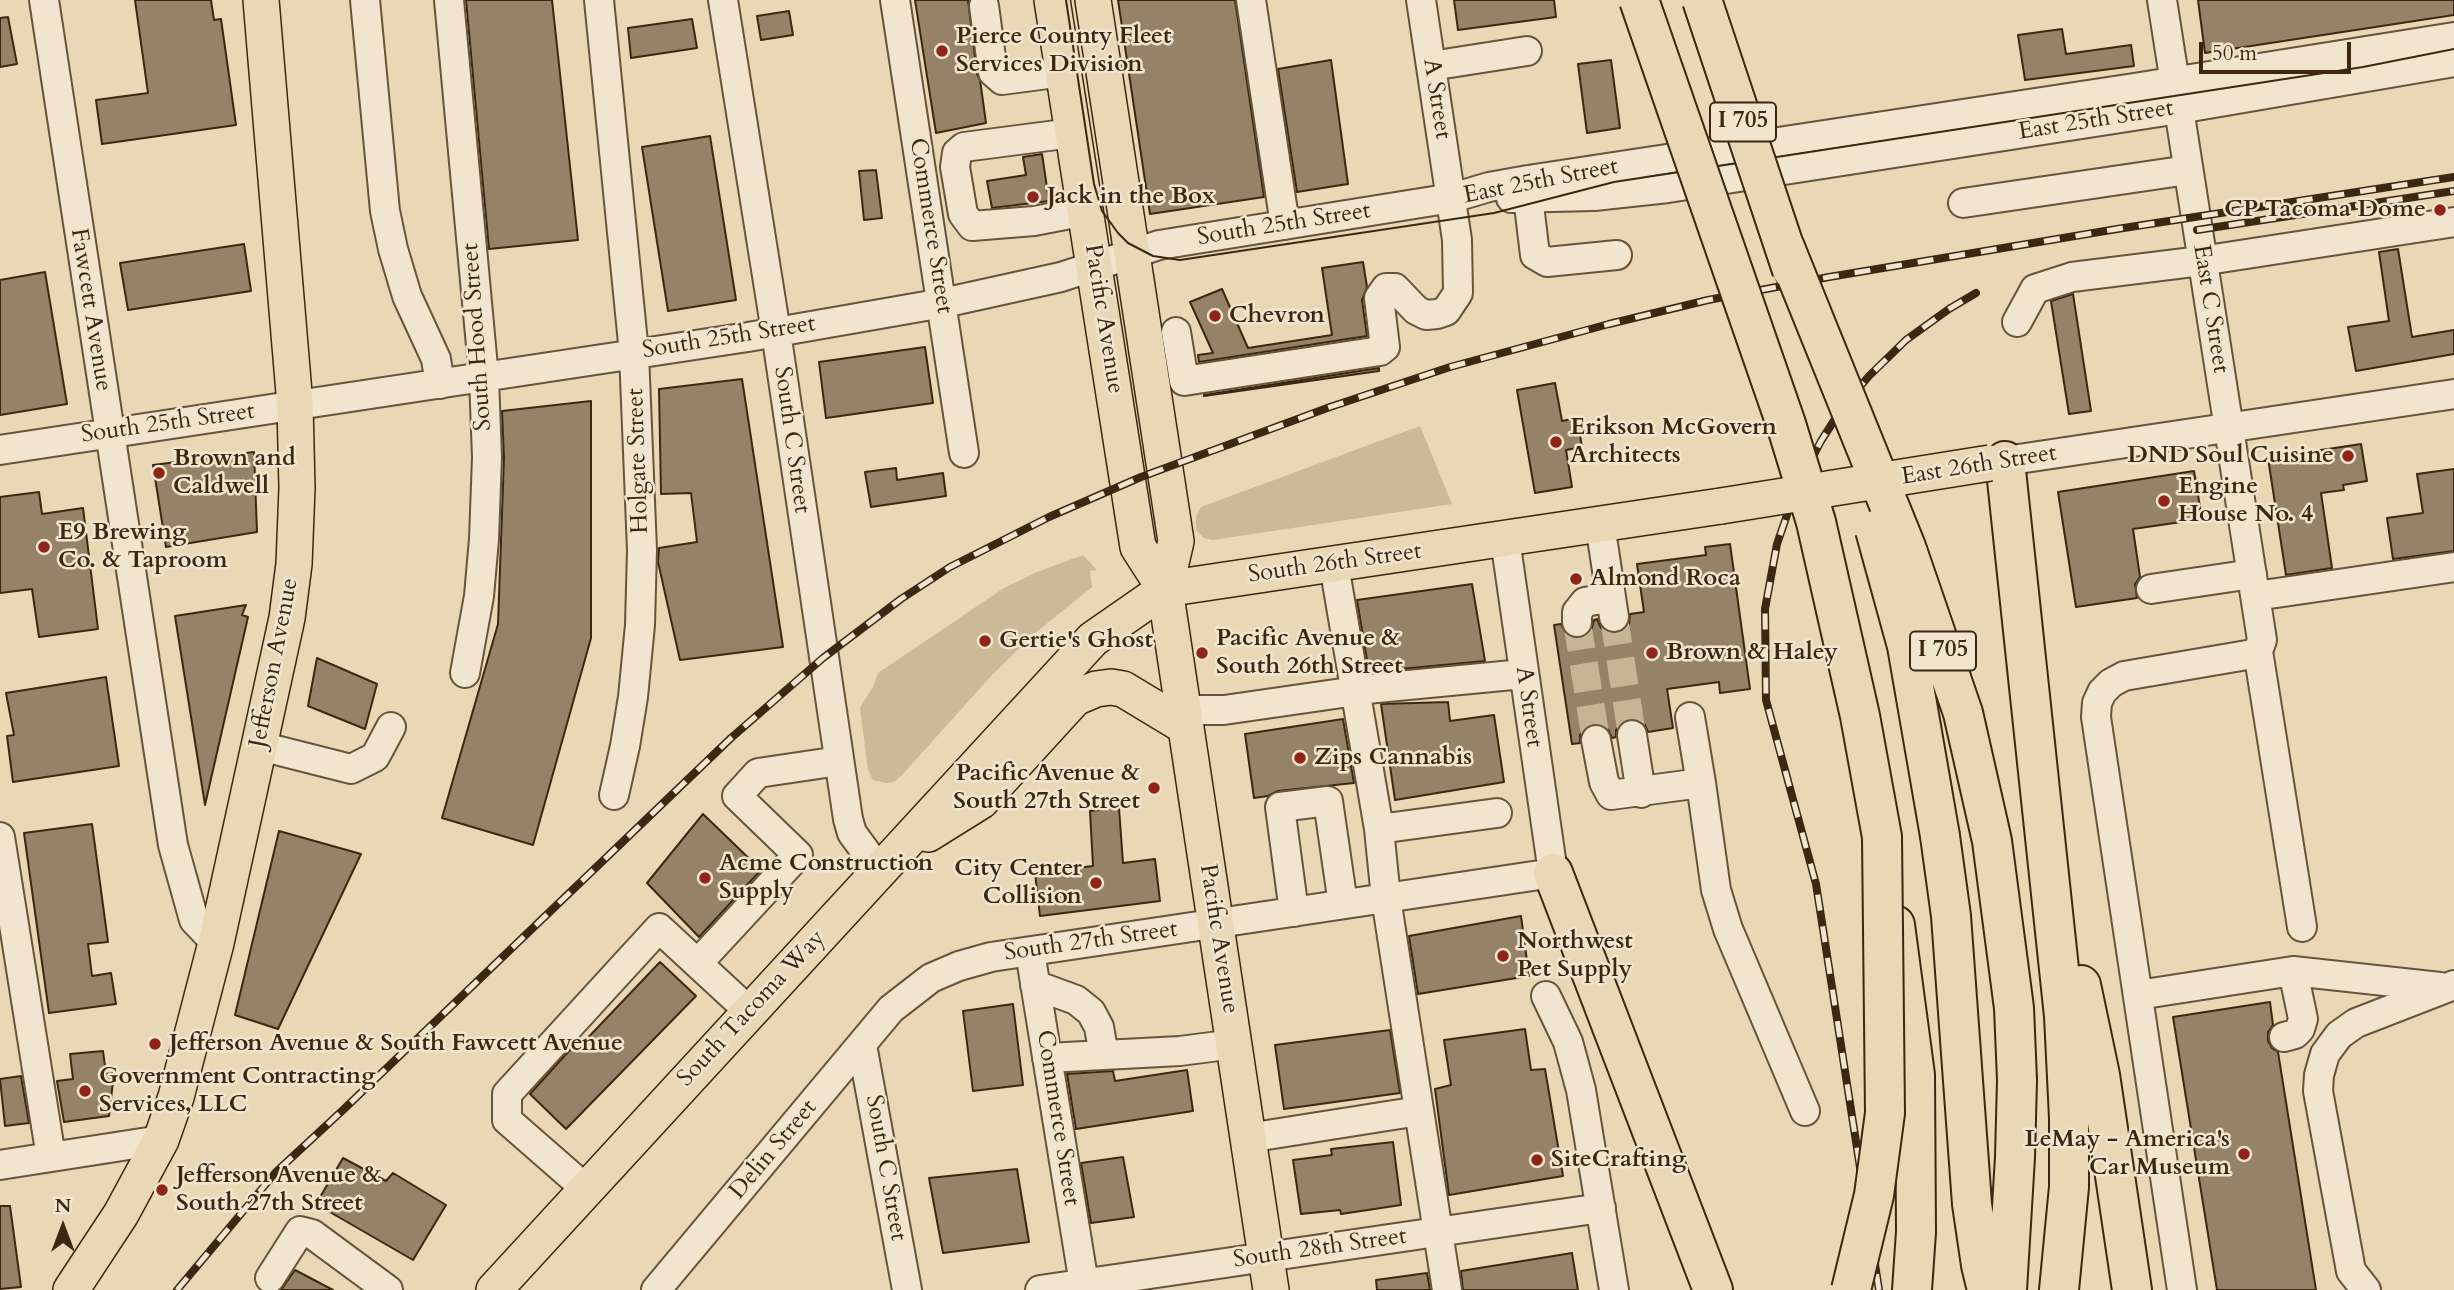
<!DOCTYPE html>
<html>
<head>
<meta charset="utf-8">
<style>
  body { margin:0 }
  #map { position:relative; width:2454px; height:1290px; overflow:hidden; background:#e9d7b6; font-family:Cardo,serif }
  canvas { display:block }
  .north { position:absolute; left:28px; top:1192px; width:70px; height:70px; -webkit-text-stroke:5px #f1e5d0; paint-order:stroke; rotate:0deg; font-size:19px; font-weight:700; line-height:28px; text-align:center; color:#3c2811 }
  .north::after { content:''; display:block; margin:auto; width:24px; height:32px; background:#3c2811; clip-path:polygon(50% 0,100% 100%,50% 72%,0 100%) }
  .scale { position:absolute; left:2199px; top:42px; width:152px; height:32px; box-sizing:border-box; border:4px solid #3c2811; border-top:0; padding-left:9px; font-size:21px; line-height:24px; white-space:nowrap; color:#3c2811; -webkit-text-stroke:5px #f1e5d0; paint-order:stroke }
</style>
</head>
<body>
<div id="map">
<canvas width="2454" height="1290"></canvas>
<div class="north">N</div>
<div class="scale">50 m</div>
</div>
<script>
const context = document.querySelector('canvas').getContext('2d');
context.lineJoin = 'round';
function fill(path, color) { context.fillStyle = color; context.fill(path, 'evenodd'); }
const toPath = rows => new Path2D(rows.map(r => 'M' + r).join(''));
function stroke(path, color, width, dash) { context.strokeStyle = color; context.lineWidth = width; context.lineCap = dash ? 'butt' : 'round'; context.setLineDash(dash || []); context.stroke(path); }
function write(font, color, halo, rows, align = 'center') {
  context.font = font + ' Cardo,serif'; context.lineWidth = 5; context.setLineDash([]); context.textBaseline = 'middle'; context.strokeStyle = halo; context.fillStyle = color; for (const [text, x, y, turn = 0] of rows) {
    context.save(); context.translate(x, y); context.rotate((+turn || 0) * Math.PI / 180); context.textAlign = isNaN(turn) ? turn : align; if (halo) context.strokeText(text, 0, 0); context.fillText(text, 0, 0); context.restore();
  }
}
fill(toPath([
  [1420,426,1452,504,1213,540,1204,538,1196,530,1196,517,1201,507],
  [1083,555,1097,570,1090,571,1092,587,1034,634,992,675,902,775,894,782,887,783,873,780,868,770,860,707,873,687,878,673,1004,588,1037,572]
]), '#ccb99a');
const building = toPath([
  [135,0,211,0,214,20,221,19,236,125,102,144,96,100,148,93,135,0],
  [466,0,552,0,578,240,489,249,466,0],
  [915,0,968,0,977,74,980,80,986,123,936,133,915,0],
  [1118,0,1235,0,1264,197,1150,214,1118,0],
  [1454,0,1554,0,1556,17,1458,30,1454,0],
  [2198,0,2454,0,2454,15,2205,53,2198,0],
  [789,11,793,35,761,40,757,16,789,11],
  [8,17,17,64,0,67,0,18,8,17],
  [692,19,697,48,631,58,628,28,692,19],
  [2062,29,2066,54,2131,45,2134,66,2025,80,2018,35,2062,29],
  [1331,60,1348,184,1297,192,1278,69,1331,60],
  [1611,60,1620,128,1587,133,1578,64,1611,60],
  [710,136,736,300,668,311,642,147,710,136],
  [1042,154,1049,201,992,208,987,181,1026,175,1023,157,1042,154],
  [876,170,882,218,864,220,859,171,876,170],
  [244,244,251,291,128,310,120,263,244,244],
  [2398,249,2412,337,2454,330,2454,354,2356,371,2348,327,2389,321,2379,252,2398,249],
  [1363,262,1367,287,1362,300,1367,336,1199,362,1198,355,1213,353,1190,302,1222,289,1248,348,1332,335,1322,268,1363,262],
  [45,272,67,404,0,415,0,280,45,272],
  [2073,294,2091,411,2069,414,2051,301,2073,294],
  [925,347,933,403,826,418,819,362,925,347],
  [1379,368,1379,371,1204,396,1204,395,1379,368],
  [742,379,783,647,680,660,658,562,659,548,697,542,691,493,661,494,659,389,742,379],
  [1555,383,1562,421,1577,418,1582,447,1566,450,1572,487,1535,493,1517,390,1555,383],
  [591,401,591,638,533,845,442,818,498,624,504,458,502,411,591,401],
  [2361,444,2367,481,2343,485,2344,490,2321,493,2332,568,2286,575,2268,458,2361,444],
  [254,452,257,532,166,547,153,465,254,452],
  [896,468,897,480,943,473,946,496,871,507,865,472,896,468],
  [2454,469,2454,551,2393,559,2387,518,2423,513,2417,474,2454,469],
  [2194,471,2202,519,2133,529,2140,577,2135,584,2137,598,2076,607,2058,492,2194,471],
  [39,492,42,514,83,508,98,629,39,637,32,589,0,593,0,497,39,492],
  [1730,544,1750,689,1720,693,1719,682,1667,689,1673,728,1648,732,1645,725,1639,720,1629,719,1621,723,1616,730,1616,737,1612,738,1608,729,1602,725,1594,724,1585,728,1580,735,1580,743,1572,744,1554,625,1561,624,1568,636,1576,639,1585,637,1591,631,1594,620,1597,619,1601,628,1609,633,1617,633,1624,630,1629,624,1630,614,1644,612,1637,564,1706,555,1705,547,1730,544],
  [1472,584,1485,661,1369,672,1357,600,1472,584],
  [246,605,242,615,248,617,205,805,175,616,246,605],
  [317,658,377,684,365,729,308,706,317,658],
  [106,677,119,766,13,782,7,736,14,735,6,693,106,677],
  [1448,702,1450,721,1494,715,1504,782,1395,800,1381,704,1448,702],
  [1343,719,1354,783,1278,791,1268,796,1254,798,1245,734,1343,719],
  [1119,808,1123,863,1155,859,1160,901,1040,916,1035,873,1093,866,1090,811,1119,808],
  [703,814,761,870,699,937,647,883,703,814],
  [92,824,108,942,88,944,92,976,111,973,116,1004,49,1013,24,833,92,824],
  [279,831,361,854,278,1029,235,1015,279,831],
  [1521,916,1529,976,1418,994,1409,936,1521,916],
  [660,962,696,996,566,1129,530,1094,578,1041,581,1045,660,962],
  [2270,1002,2273,1025,2268,1032,2268,1041,2272,1048,2278,1052,2316,1290,2217,1290,2173,1017,2270,1002],
  [1013,1004,1023,1085,973,1091,963,1011,1013,1004],
  [1525,1029,1531,1070,1545,1069,1563,1176,1449,1195,1435,1089,1451,1085,1444,1040,1525,1029],
  [1390,1030,1400,1093,1284,1109,1275,1045,1390,1030],
  [103,1051,106,1074,114,1073,109,1116,64,1122,57,1081,73,1079,70,1054,103,1051],
  [1187,1070,1193,1111,1076,1129,1067,1074,1113,1071,1115,1081,1187,1070],
  [21,1076,29,1123,5,1126,0,1079,21,1076],
  [1393,1142,1401,1205,1341,1214,1340,1210,1301,1214,1293,1160,1332,1155,1331,1149,1393,1142],
  [1123,1157,1134,1217,1091,1223,1081,1163,1123,1157],
  [343,1158,386,1181,393,1173,446,1205,413,1260,316,1204,343,1158],
  [1017,1169,1029,1242,943,1253,929,1178,1017,1169],
  [0,1206,10,1206,21,1287,0,1289,0,1206],
  [1572,1253,1578,1290,1463,1290,1461,1271,1572,1253],
  [295,1270,333,1290,281,1290,295,1270],
  [1427,1273,1430,1290,1377,1290,1376,1280,1427,1273]
]);
fill(building, '#968367');
stroke(building, '#3c2811', 2);
stroke(toPath([
  [1614,617,1632,735],
  [1577,622,1596,740]
]), '#c6b495', 28, [28, 14]);
const minor = toPath([
  [44,0,173,845,194,920,216,943],
  [365,0,385,211,393,249,407,296,436,359,440,384],
  [449,0,484,378,487,457,484,539,479,596,465,673],
  [599,0,634,353,642,550,640,625,633,697,625,746,614,795],
  [723,0,776,332,848,819,852,833,880,871],
  [895,0,964,453],
  [1251,0,1285,225],
  [2162,0,2262,640,2258,651,2253,654,2124,676,2111,683,2102,692,2097,703,2096,717,2182,1290],
  [984,6,993,72,1002,80,1063,72],
  [1431,66,1527,51],
  [1072,133,964,147,957,153,955,167,963,214,972,226,1034,221,1086,211],
  [1528,197,1535,255,1547,262,1617,255],
  [1511,198,1594,196,1668,188,2179,109,2454,62],
  [1963,203,2188,170],
  [2017,322,2035,289,2072,277,2201,261,2454,222],
  [1176,332,1184,381,1380,351,1385,347,1379,298,1386,288,1395,288,1416,310,1426,315,1437,314,1446,311,1458,293,1457,240,1421,0],
  [0,450,748,337,943,303,1061,277,1159,245,1452,198,1489,187,1528,180,2134,88,2454,37],
  [2005,461,2454,394],
  [1600,524,1614,617],
  [1334,565,1379,829,1386,898,1447,1290],
  [2151,589,2252,574],
  [2256,596,2454,567],
  [1577,622,1577,612,1585,602,1611,597],
  [2258,651,2302,927],
  [1184,710,1224,710,1377,688,1523,674],
  [1690,717,1701,783],
  [1632,735,1641,793],
  [1596,740,1604,782,1611,795,1701,783,1716,890,1728,929,1805,1111],
  [260,746,351,769,375,757,391,727],
  [1379,829,1497,813],
  [0,837,51,1157],
  [1294,912,1280,807,1328,801,1343,904],
  [1030,952,1084,1284],
  [698,963,798,855,737,796,758,773,839,761],
  [1035,985,1076,1000,1091,1012,1099,1027,1104,1055],
  [2138,995,2293,971,2440,987],
  [1546,996,1568,1042,1581,1090,1614,1290],
  [2284,1037,2295,1034,2300,1029,2303,1019,2293,971],
  [862,1045,907,1290],
  [1047,1058,1180,1051,1234,1044],
  [1248,1138,1419,1111],
  [0,1165,161,1140],
  [586,1189,507,1120,507,1094,659,928,750,1012],
  [270,1278,300,1231,312,1234,388,1290],
  [656,1290,891,1009,931,978,959,966,991,957,1553,873,1505,539],
  [1040,1290,1601,1208],
  [2366,1290,2351,1271,2318,1091,2319,1075,2325,1054,2339,1035,2356,1023,2454,985]
]);
const major = toPath([
  [1052,0,1138,547,1165,589],
  [1093,0,1176,541,1165,589,1271,1290],
  [928,834,981,801,1075,698,1096,689,1111,687,1123,689,1186,727],
  [71,1290,121,1214,161,1140,176,1097,216,943,287,618,294,564,297,488,295,405,261,0],
  [494,1290,1093,639,1165,589,1721,506]
]);
const highway = toPath([
  [2005,461,2064,1016,2069,1118,2069,1187,2059,1290],
  [1940,836,1951,916,1972,1204,1981,1265,1987,1290],
  [1553,873,1713,1290],
  [1895,925,1915,1075,1916,1232,1912,1290],
  [2081,985,2100,1075,2132,1290],
  [2007,1290,2015,1157,2017,1080]
]);
stroke(minor, '#67543a', 32);
stroke(major, '#3c2811', 38);
stroke(highway, '#3c2811', 42);
stroke(minor, '#f1e5d0', 28);
stroke(major, '#e9d7b6', 35);
stroke(highway, '#e9d7b6', 38);
stroke(toPath([
  [1066,0,1094,184,1102,211,1118,233,1128,243,1153,256,1180,260,1494,213,1614,182,2363,67,2454,49]
]), '#3c2811', 2);
const rail = toPath([
  [2197,230,2454,191],
  [177,1290,276,1172,343,1110,731,738,823,658,901,599,950,567,1049,517,1141,477,1330,407,1450,367,1609,324,1708,300,1829,277,2117,229,2454,177],
  [1879,1290,1816,884,1766,700,1765,609,1777,544,1796,489,1821,441,1842,408,1869,376,1906,340,1949,309,1976,293]
]);
stroke(rail, '#3c2811', 8);
stroke(rail, '#f1e5d0', 5, [16]);
const majorBridge = toPath([
  [1721,506,1990,463]
]);
const highwayBridge = toPath([
  [1639,0,1786,424,1816,522,1860,716,1882,837,1885,1113,1874,1195,1851,1290],
  [1702,0,1792,270],
  [1784,245,1906,547,1963,713,1992,841,2014,1008,2017,1080],
  [1875,530,1907,646,1940,836]
]);
stroke(majorBridge, '#3c2811', 38, []);
stroke(highwayBridge, '#3c2811', 42, []);
stroke(majorBridge, '#e9d7b6', 35);
stroke(highwayBridge, '#e9d7b6', 38);
for (const [x, y, r, color] of [
  [942,51,7,"#8f2418"],
  [1033,197,7,"#8f2418"],
  [2440,210,7,"#8f2418"],
  [1215,316,7,"#8f2418"],
  [1556,442,7,"#8f2418"],
  [2348,456,7,"#8f2418"],
  [159,473,7,"#8f2418"],
  [2164,501,7,"#8f2418"],
  [44,547,7,"#8f2418"],
  [1576,579,7,"#8f2418"],
  [985,641,7,"#8f2418"],
  [1202,653,7,"#8f2418"],
  [1652,653,7,"#8f2418"],
  [1300,758,7,"#8f2418"],
  [1154,788,7,"#8f2418"],
  [705,878,7,"#8f2418"],
  [1096,883,7,"#8f2418"],
  [1503,956,7,"#8f2418"],
  [155,1044,7,"#8f2418"],
  [85,1091,7,"#8f2418"],
  [2244,1154,7,"#8f2418"],
  [1537,1160,7,"#8f2418"],
  [162,1190,7,"#8f2418"]
]) { const dot = new Path2D(); dot.arc(x, y, r, 0, 2 * Math.PI); context.fillStyle = color; context.fill(dot); stroke(dot, '#f1e5d0', 2.5); }
for (const [x, y, w] of [
  [1743,122,66],
  [1943,651,66]
]) { const box = new Path2D(); box.roundRect(x - w / 2, y - 19.5, w, 39, 5); context.fillStyle = '#f1e5d0'; context.fill(box); stroke(box, '#3c2811', 2); }
write('bold 23px', '#3c2811', null, [
  ["I 705",1743,122],
  ["I 705",1943,651]
]);
write('bold 24px', '#3c2811', '#f1e5d0', [
  ["Pierce County Fleet",956,37],
  ["Services Division",956,65],
  ["Jack in the Box",1047,197],
  ["CP Tacoma Dome",2426,210,"right"],
  ["Chevron",1229,316],
  ["Erikson McGovern",1570,428],
  ["Architects",1570,456],
  ["DND Soul Cuisine",2334,456,"right"],
  ["Brown and",173,459],
  ["Caldwell",173,487],
  ["Engine",2178,487],
  ["House No. 4",2178,515],
  ["E9 Brewing",58,533],
  ["Co. & Taproom",58,561],
  ["Almond Roca",1590,579],
  ["Pacific Avenue &",1216,639],
  ["South 26th Street",1216,667],
  ["Gertie's Ghost",999,641],
  ["Brown & Haley",1666,653],
  ["Zips Cannabis",1314,758],
  ["Pacific Avenue &",1140,774,"right"],
  ["South 27th Street",1140,802,"right"],
  ["Acme Construction",719,864],
  ["Supply",719,892],
  ["City Center",1082,869,"right"],
  ["Collision",1082,897,"right"],
  ["Northwest",1517,942],
  ["Pet Supply",1517,970],
  ["Jefferson Avenue & South Fawcett Avenue",169,1044],
  ["Government Contracting",99,1077],
  ["Services, LLC",99,1105],
  ["LeMay - America's",2230,1140,"right"],
  ["Car Museum",2230,1168,"right"],
  ["SiteCrafting",1551,1160],
  ["Jefferson Avenue &",176,1176],
  ["South 27th Street",176,1204]
], 'left');
write('24px', '#3c2811', '#f1e5d0', [
  ["A Street",1436,99,81],
  ["East 25th Street",2096,121,-9],
  ["East 25th Street",1541,182,-11],
  ["South 25th Street",1284,225,-9],
  ["Commerce Street",930,226,81],
  ["East C Street",2210,309,81],
  ["Fawcett Avenue",90,310,81],
  ["Pacific Avenue",1103,319,81],
  ["South Hood Street",478,337,-94],
  ["South 25th Street",729,338,-9],
  ["South 25th Street",168,424,-8],
  ["South C Street",791,440,82],
  ["Holgate Street",639,461,-92],
  ["East 26th Street",1979,466,-9],
  ["South 26th Street",1335,564,-8],
  ["Jefferson Avenue",275,663,-79],
  ["A Street",1528,707,82],
  ["Pacific Avenue",1218,939,81],
  ["South 27th Street",1091,942,-8],
  ["South Tacoma Way",752,1009,-47],
  ["Commerce Street",1057,1118,81],
  ["Delin Street",774,1150,-50],
  ["South C Street",885,1168,80],
  ["South 28th Street",1320,1249,-8]
]);
</script>
</body>
</html>
